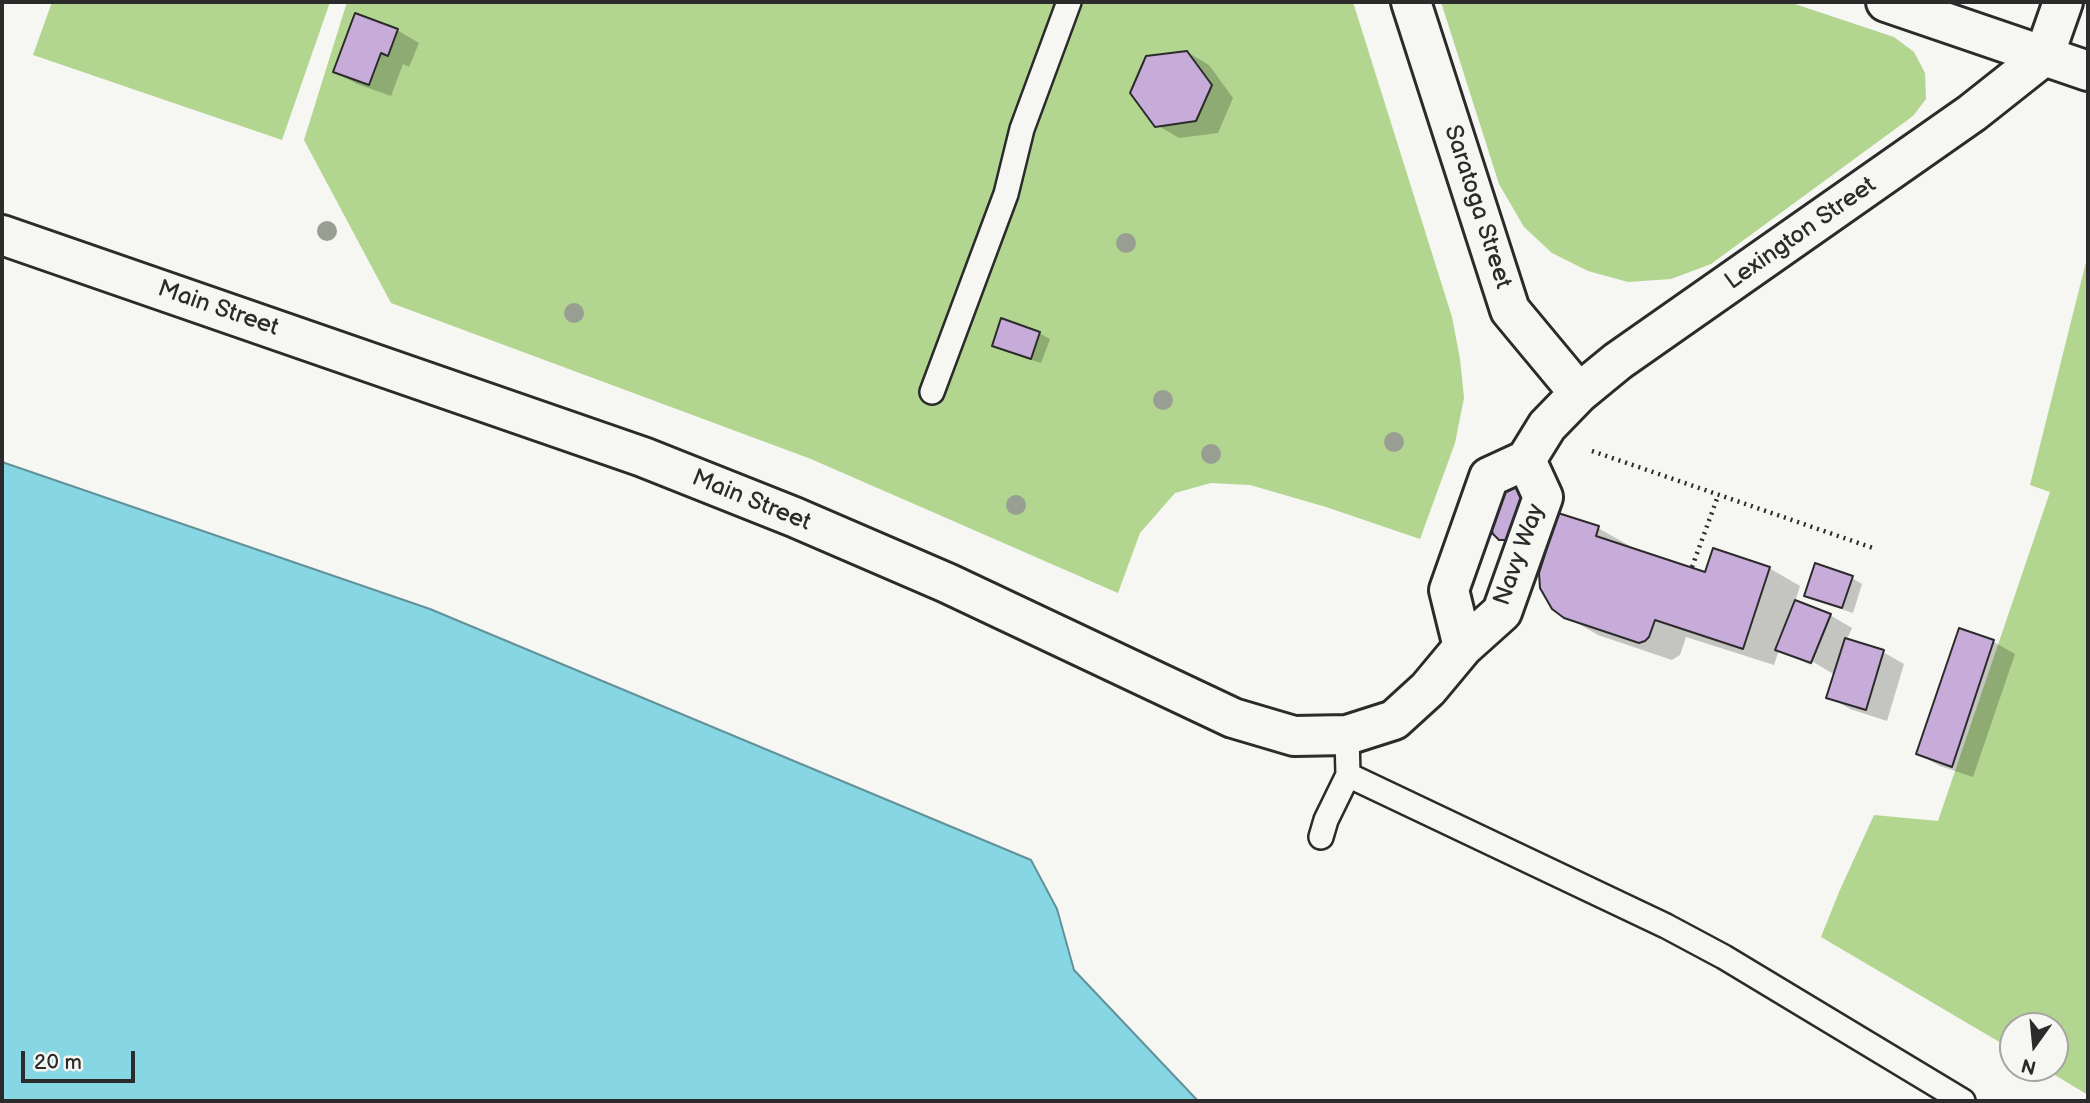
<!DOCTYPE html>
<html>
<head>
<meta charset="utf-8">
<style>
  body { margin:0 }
  #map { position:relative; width:2090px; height:1103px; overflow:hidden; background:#f6f6f2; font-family:"Balsamiq Sans",sans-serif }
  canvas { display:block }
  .frame { position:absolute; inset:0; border:4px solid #2b2b2b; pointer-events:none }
  .north { position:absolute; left:1999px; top:1012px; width:70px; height:70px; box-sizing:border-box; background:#f6f6f2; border:2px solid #a5a5a2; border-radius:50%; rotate:195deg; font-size:19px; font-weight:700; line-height:28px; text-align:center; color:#2b2b2b }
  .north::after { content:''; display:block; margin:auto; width:24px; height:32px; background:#2b2b2b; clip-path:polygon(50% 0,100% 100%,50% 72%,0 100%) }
  .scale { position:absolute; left:21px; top:1051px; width:114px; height:32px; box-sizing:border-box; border:4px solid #2b2b2b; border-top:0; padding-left:9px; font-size:21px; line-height:24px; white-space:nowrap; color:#2b2b2b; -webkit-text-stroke:5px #f6f6f2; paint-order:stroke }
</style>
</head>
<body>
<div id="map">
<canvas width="2090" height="1103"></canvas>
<div class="frame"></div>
<div class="north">N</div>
<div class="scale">20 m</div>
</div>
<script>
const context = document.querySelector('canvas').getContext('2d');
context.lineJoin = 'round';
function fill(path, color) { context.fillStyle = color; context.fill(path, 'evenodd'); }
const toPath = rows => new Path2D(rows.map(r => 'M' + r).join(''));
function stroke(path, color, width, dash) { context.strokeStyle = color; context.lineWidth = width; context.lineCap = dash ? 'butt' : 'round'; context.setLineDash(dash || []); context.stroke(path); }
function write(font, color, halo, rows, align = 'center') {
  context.font = font + ' "Balsamiq Sans",sans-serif'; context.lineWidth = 5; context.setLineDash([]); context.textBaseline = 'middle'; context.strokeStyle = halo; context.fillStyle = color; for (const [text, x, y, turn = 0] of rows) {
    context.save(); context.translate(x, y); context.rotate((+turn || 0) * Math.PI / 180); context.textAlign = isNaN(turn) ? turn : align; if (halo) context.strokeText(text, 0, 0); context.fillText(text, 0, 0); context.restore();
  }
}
fill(toPath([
  [52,2,330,2,282,140,33,55],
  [347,2,1353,2,1452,317,1460,359,1464,398,1455,443,1420,539,1326,507,1250,485,1211,483,1175,493,1140,533,1118,593,811,459,391,303,304,140],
  [1441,2,1789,2,1894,37,1914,52,1925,73,1926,99,1913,116,1711,264,1671,279,1628,282,1588,271,1552,253,1524,227,1499,184],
  [2088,254,2088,1095,2043,1068,2055,1068,2055,1026,2013,1026,2013,1050,1821,937,1839,892,1874,815,1938,821,2050,492,2030,485]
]), '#b2d690');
const water = toPath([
  [2,462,430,609,1031,860,1057,909,1074,970,1198,1101,2,1101,2,462]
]);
fill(water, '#86d6e3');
stroke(water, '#629299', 2);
fill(toPath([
  [397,30,419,43,409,67,403,64,391,96,357,84,335,72],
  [1187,52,1209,65,1233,98,1218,133,1179,138,1157,125],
  [1039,333,1050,339,1041,363,1004,351,994,345],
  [1598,528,1630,546,1629,548,1706,574,1769,568,1800,586,1795,602,1830,615,1852,628,1846,641,1883,652,1904,664,1887,721,1850,709,1829,697,1835,675,1805,657,1803,660,1815,667,1779,650,1774,665,1686,637,1680,655,1672,660,1598,635,1565,616],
  [1852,578,1862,584,1853,613,1817,601,1806,595],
  [1960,630,1994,642,2015,654,1973,777,1940,766,1918,754]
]), '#0003');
const building = toPath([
  [355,13,398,29,388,56,381,53,369,85,333,72,355,13],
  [1187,51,1212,85,1196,121,1155,127,1130,93,1146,56,1187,51],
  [1001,318,1040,332,1031,359,992,346,1001,318],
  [1524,483,1527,498,1509,540,1499,540,1493,534,1491,527,1506,486,1524,483],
  [1558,513,1599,526,1596,536,1705,572,1713,548,1770,567,1743,649,1655,620,1649,637,1645,641,1639,643,1564,618,1552,609,1540,588,1539,573,1558,513],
  [1815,563,1853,576,1842,608,1804,596,1815,563],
  [1795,600,1831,614,1811,663,1775,650,1795,600],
  [1959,628,1994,640,1952,767,1916,754,1959,628],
  [1845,638,1884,650,1866,710,1826,698,1845,638]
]);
fill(building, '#c7abd8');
stroke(building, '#2b2b2b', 2);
const lane = toPath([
  [932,392,1006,194,1022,129,1069,2],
  [1347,735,1348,775,1666,926,1724,957,1963,1101],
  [1321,837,1326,820,1348,775]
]);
const street = toPath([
  [1886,2,2088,71]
]);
const secondary = toPath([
  [1411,2,1510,310,1579,393],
  [2,235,643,457,794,517,947,583,1233,718,1294,736,1347,735,1394,720,1428,689,1463,647,1502,612,1543,497,1526,460],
  [1526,460,1547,426,1579,393,1618,361,1972,113,2044,56,2063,2],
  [1463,647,1449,590,1489,477,1526,460]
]);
stroke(lane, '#2b2b2b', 28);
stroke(street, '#2b2b2b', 44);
stroke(secondary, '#2b2b2b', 44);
stroke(toPath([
  [1592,451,1873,548],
  [1692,567,1718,496]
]), '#2b2b2b', 4.5, [2, 5]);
stroke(lane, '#f6f6f2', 23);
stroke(street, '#f6f6f2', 38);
stroke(secondary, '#f6f6f2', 38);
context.fillStyle = '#999e92';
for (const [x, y] of [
  [327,231],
  [1126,243],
  [574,313],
  [1163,400],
  [1394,442],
  [1211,454],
  [1016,505]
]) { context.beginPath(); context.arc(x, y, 10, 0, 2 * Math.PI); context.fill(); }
write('24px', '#2b2b2b', '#f6f6f2', [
  ["Saratoga Street",1477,207,72],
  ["Lexington Street",1801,234,-35],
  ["Main Street",218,309,19],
  ["Main Street",751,501,22],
  ["Navy Way",1520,555,-70]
]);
</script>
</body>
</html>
